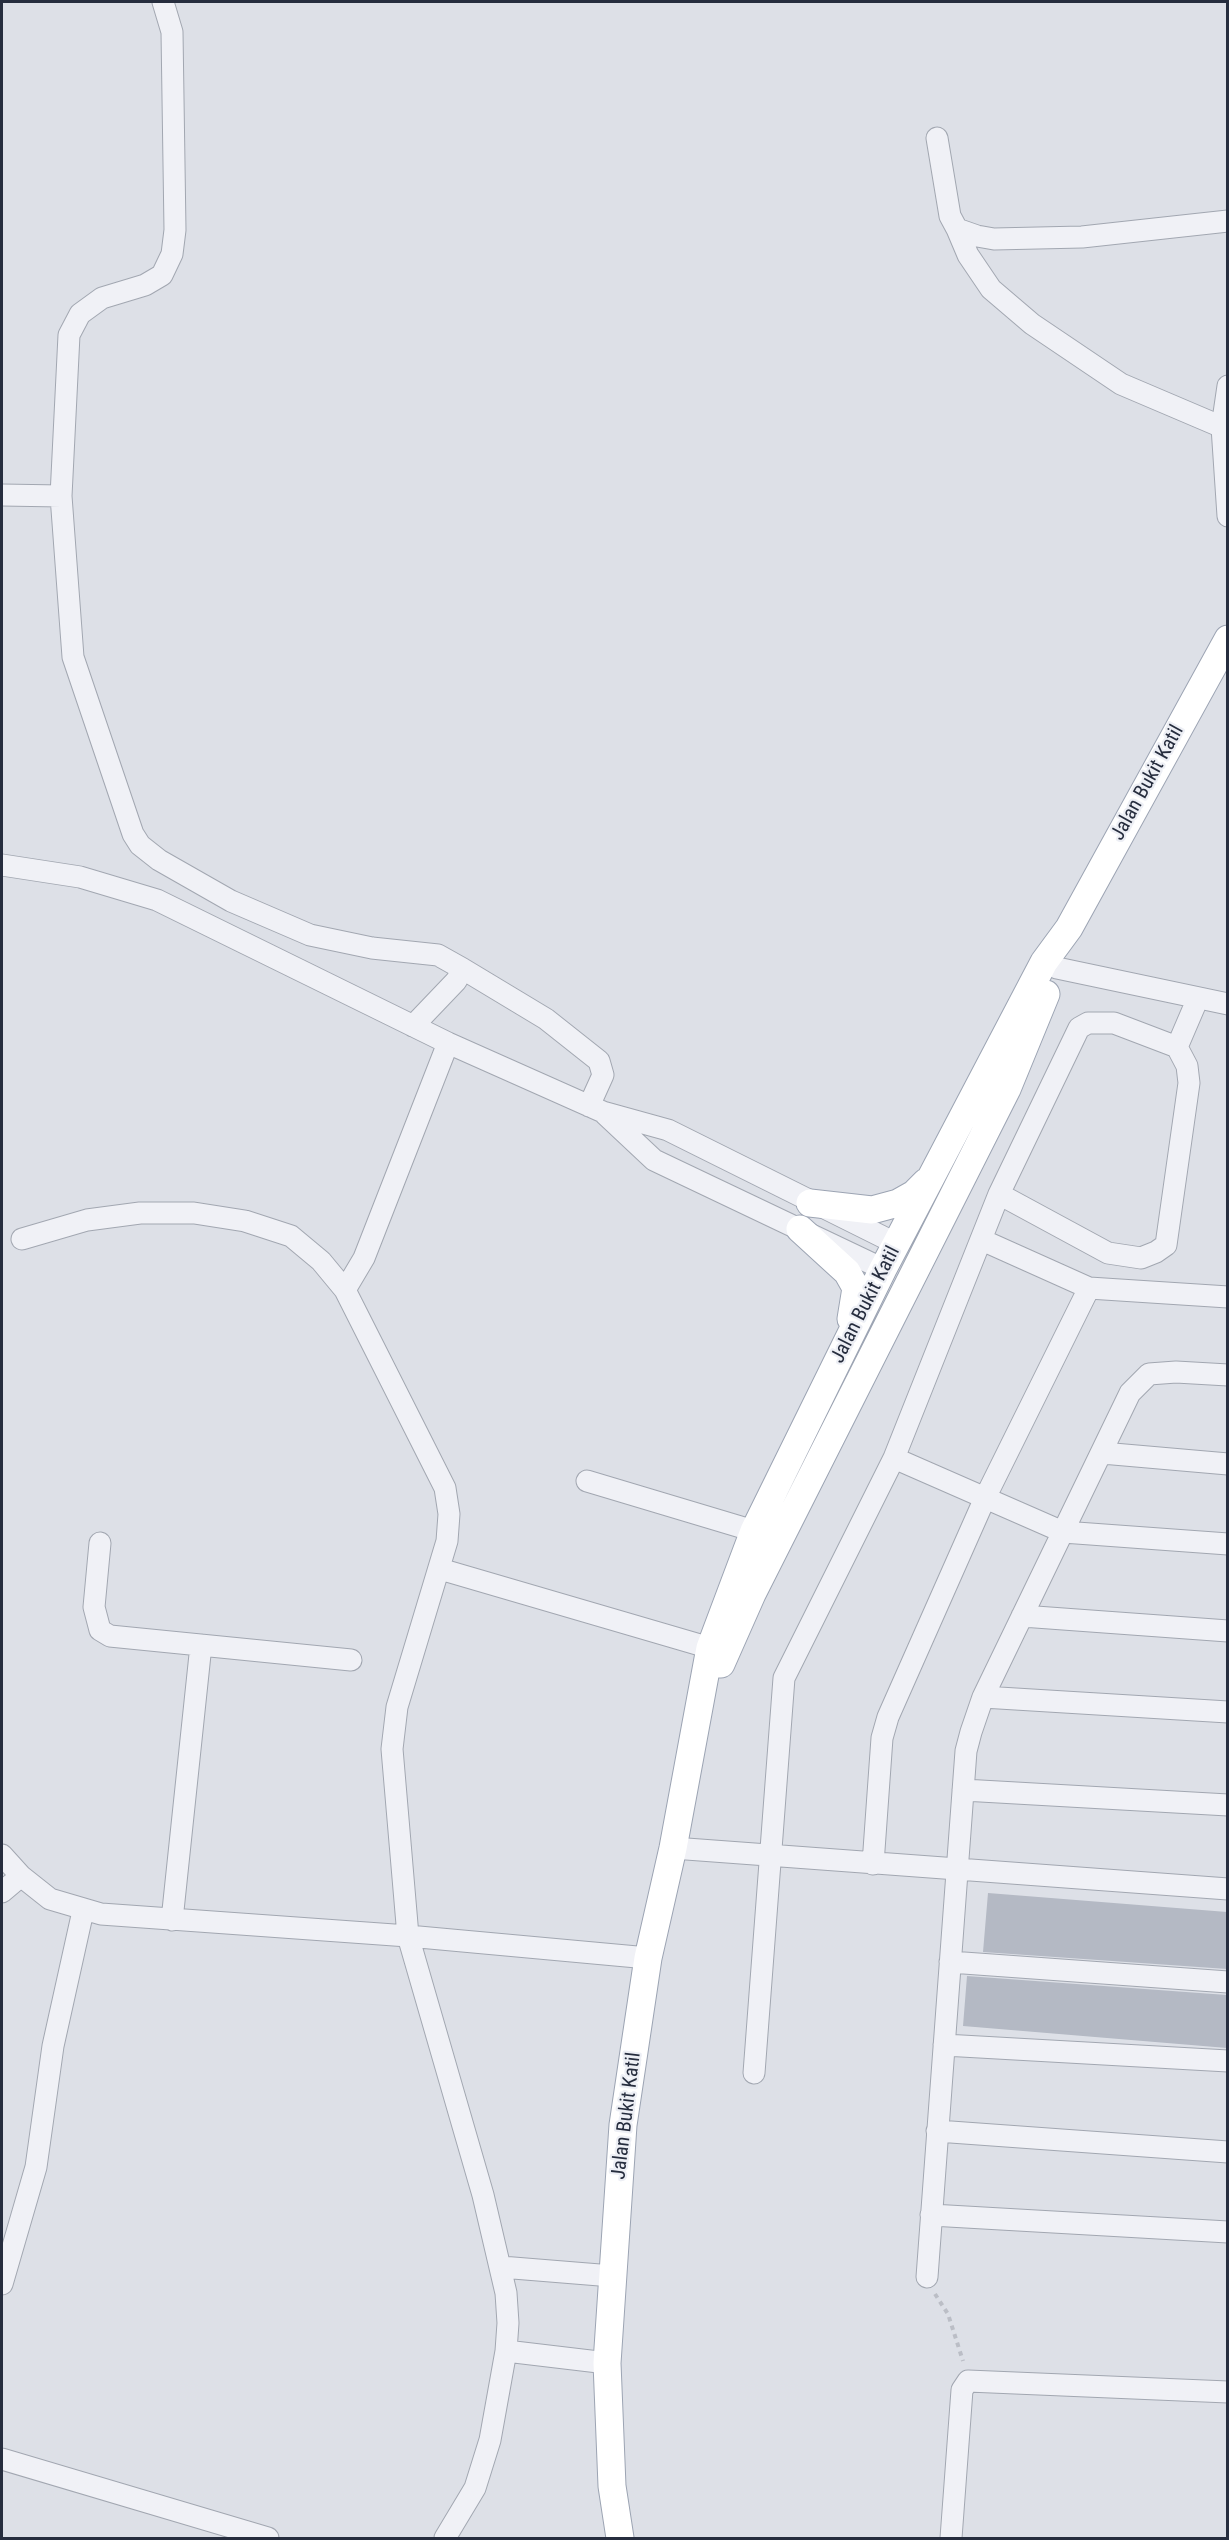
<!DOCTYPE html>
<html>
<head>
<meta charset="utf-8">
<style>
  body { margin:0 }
  #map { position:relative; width:1229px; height:2540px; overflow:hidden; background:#dde0e7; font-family:"Roboto Condensed",sans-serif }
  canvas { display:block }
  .frame { position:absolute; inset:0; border:3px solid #262d3e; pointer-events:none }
</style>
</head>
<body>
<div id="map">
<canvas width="1229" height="2540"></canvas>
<div class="frame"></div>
</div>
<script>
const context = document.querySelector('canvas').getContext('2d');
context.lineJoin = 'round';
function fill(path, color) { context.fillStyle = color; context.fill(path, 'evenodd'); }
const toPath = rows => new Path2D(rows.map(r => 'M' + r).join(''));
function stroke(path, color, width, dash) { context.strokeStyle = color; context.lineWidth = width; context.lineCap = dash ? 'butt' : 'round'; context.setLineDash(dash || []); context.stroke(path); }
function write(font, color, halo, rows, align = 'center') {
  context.font = font + ' "Roboto Condensed",sans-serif'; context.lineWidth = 4.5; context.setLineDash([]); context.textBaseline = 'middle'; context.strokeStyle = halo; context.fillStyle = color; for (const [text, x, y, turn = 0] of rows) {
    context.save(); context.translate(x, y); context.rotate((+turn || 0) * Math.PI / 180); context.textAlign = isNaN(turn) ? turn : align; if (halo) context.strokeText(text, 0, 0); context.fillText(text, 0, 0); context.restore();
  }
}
fill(toPath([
  [988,1893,1227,1912,1227,1969,983,1952],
  [967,1976,1227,1995,1227,2048,963,2026]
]), '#b4b9c4');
const minor = toPath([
  [163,2,172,32,175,230,172,254,162,275,145,285,102,298,80,314,69,335,61,496,73,657,133,834,140,845,159,860,231,901,310,935,372,948,438,955,463,969,456,981,413,1026],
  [937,138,950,216,957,229,977,236,994,239,1082,237,1228,221],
  [957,229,968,255,991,289,1032,324,1121,384,1222,427],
  [1228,386,1222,427,1228,516],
  [2,495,61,496],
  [2,865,80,877,157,900,448,1043,603,1112,668,1130,897,1244],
  [1044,962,1057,968,1228,1004],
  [463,969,546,1019,599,1061,603,1075,589,1106],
  [1177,1047,1198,998],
  [605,1114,654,1160,883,1269],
  [22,1239,87,1220,140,1213,194,1213,245,1221,291,1236,321,1261,345,1290,445,1488,449,1514,447,1541,397,1707,392,1749,408,1936,483,2195,506,2293,508,2323,506,2351,490,2440,475,2488,445,2538],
  [982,1240,1089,1288,1228,1297],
  [345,1290,364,1258,448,1043],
  [1102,1453,1228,1464],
  [894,1458,1063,1532,1228,1544],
  [587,1481,754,1531],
  [100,1543,94,1607,100,1630,110,1636,351,1660],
  [440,1569,724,1652],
  [1022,1616,1228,1631],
  [983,1697,1228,1712],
  [963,1790,1228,1805],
  [673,1848,1228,1889],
  [2,1855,21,1876,50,1899,101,1914,408,1936,648,1958],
  [873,1864,882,1738,888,1717,985,1498,1089,1288],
  [2,1892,21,1876],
  [172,1920,201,1645],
  [950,1962,1228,1982],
  [944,2045,1228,2061],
  [754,2073,784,1678,894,1458,999,1194,1079,1028,1088,1023,1114,1023,1177,1047,1187,1066,1189,1083,1166,1245,1156,1252,1141,1258,1108,1253,999,1194],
  [937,2131,1228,2152],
  [931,2215,1228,2232],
  [501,2267,612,2276],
  [927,2277,966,1751,971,1732,983,1697,1130,1393,1149,1374,1176,1372,1228,1375],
  [2,2284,36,2167,53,2046,83,1911],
  [506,2351,607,2363],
  [2,2459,268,2538],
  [951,2538,962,2390,968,2381,1228,2392]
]);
const major = toPath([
  [810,1203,872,1210,898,1203,914,1194,926,1182],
  [800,1229,847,1272,856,1288,851,1319],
  [721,1664,752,1594,1007,1089,1046,994],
  [620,2538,612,2486,607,2363,623,2125,648,1958,673,1848,710,1648,754,1531,883,1269,1044,962,1069,928,1228,639]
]);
stroke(minor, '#a2a7b1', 23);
stroke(major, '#9ca4b3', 29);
stroke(toPath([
  [935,2294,948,2314,963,2361]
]), '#bbbec6', 4, [4.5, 4.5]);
stroke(minor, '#f0f1f6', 21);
stroke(major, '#fff', 27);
write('20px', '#262d3e', '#edeff5', [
  ["Jalan Bukit Katil",1148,783,-61],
  ["Jalan Bukit Katil",866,1305,-63],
  ["Jalan Bukit Katil",627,2116,-83]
]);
</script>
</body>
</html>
